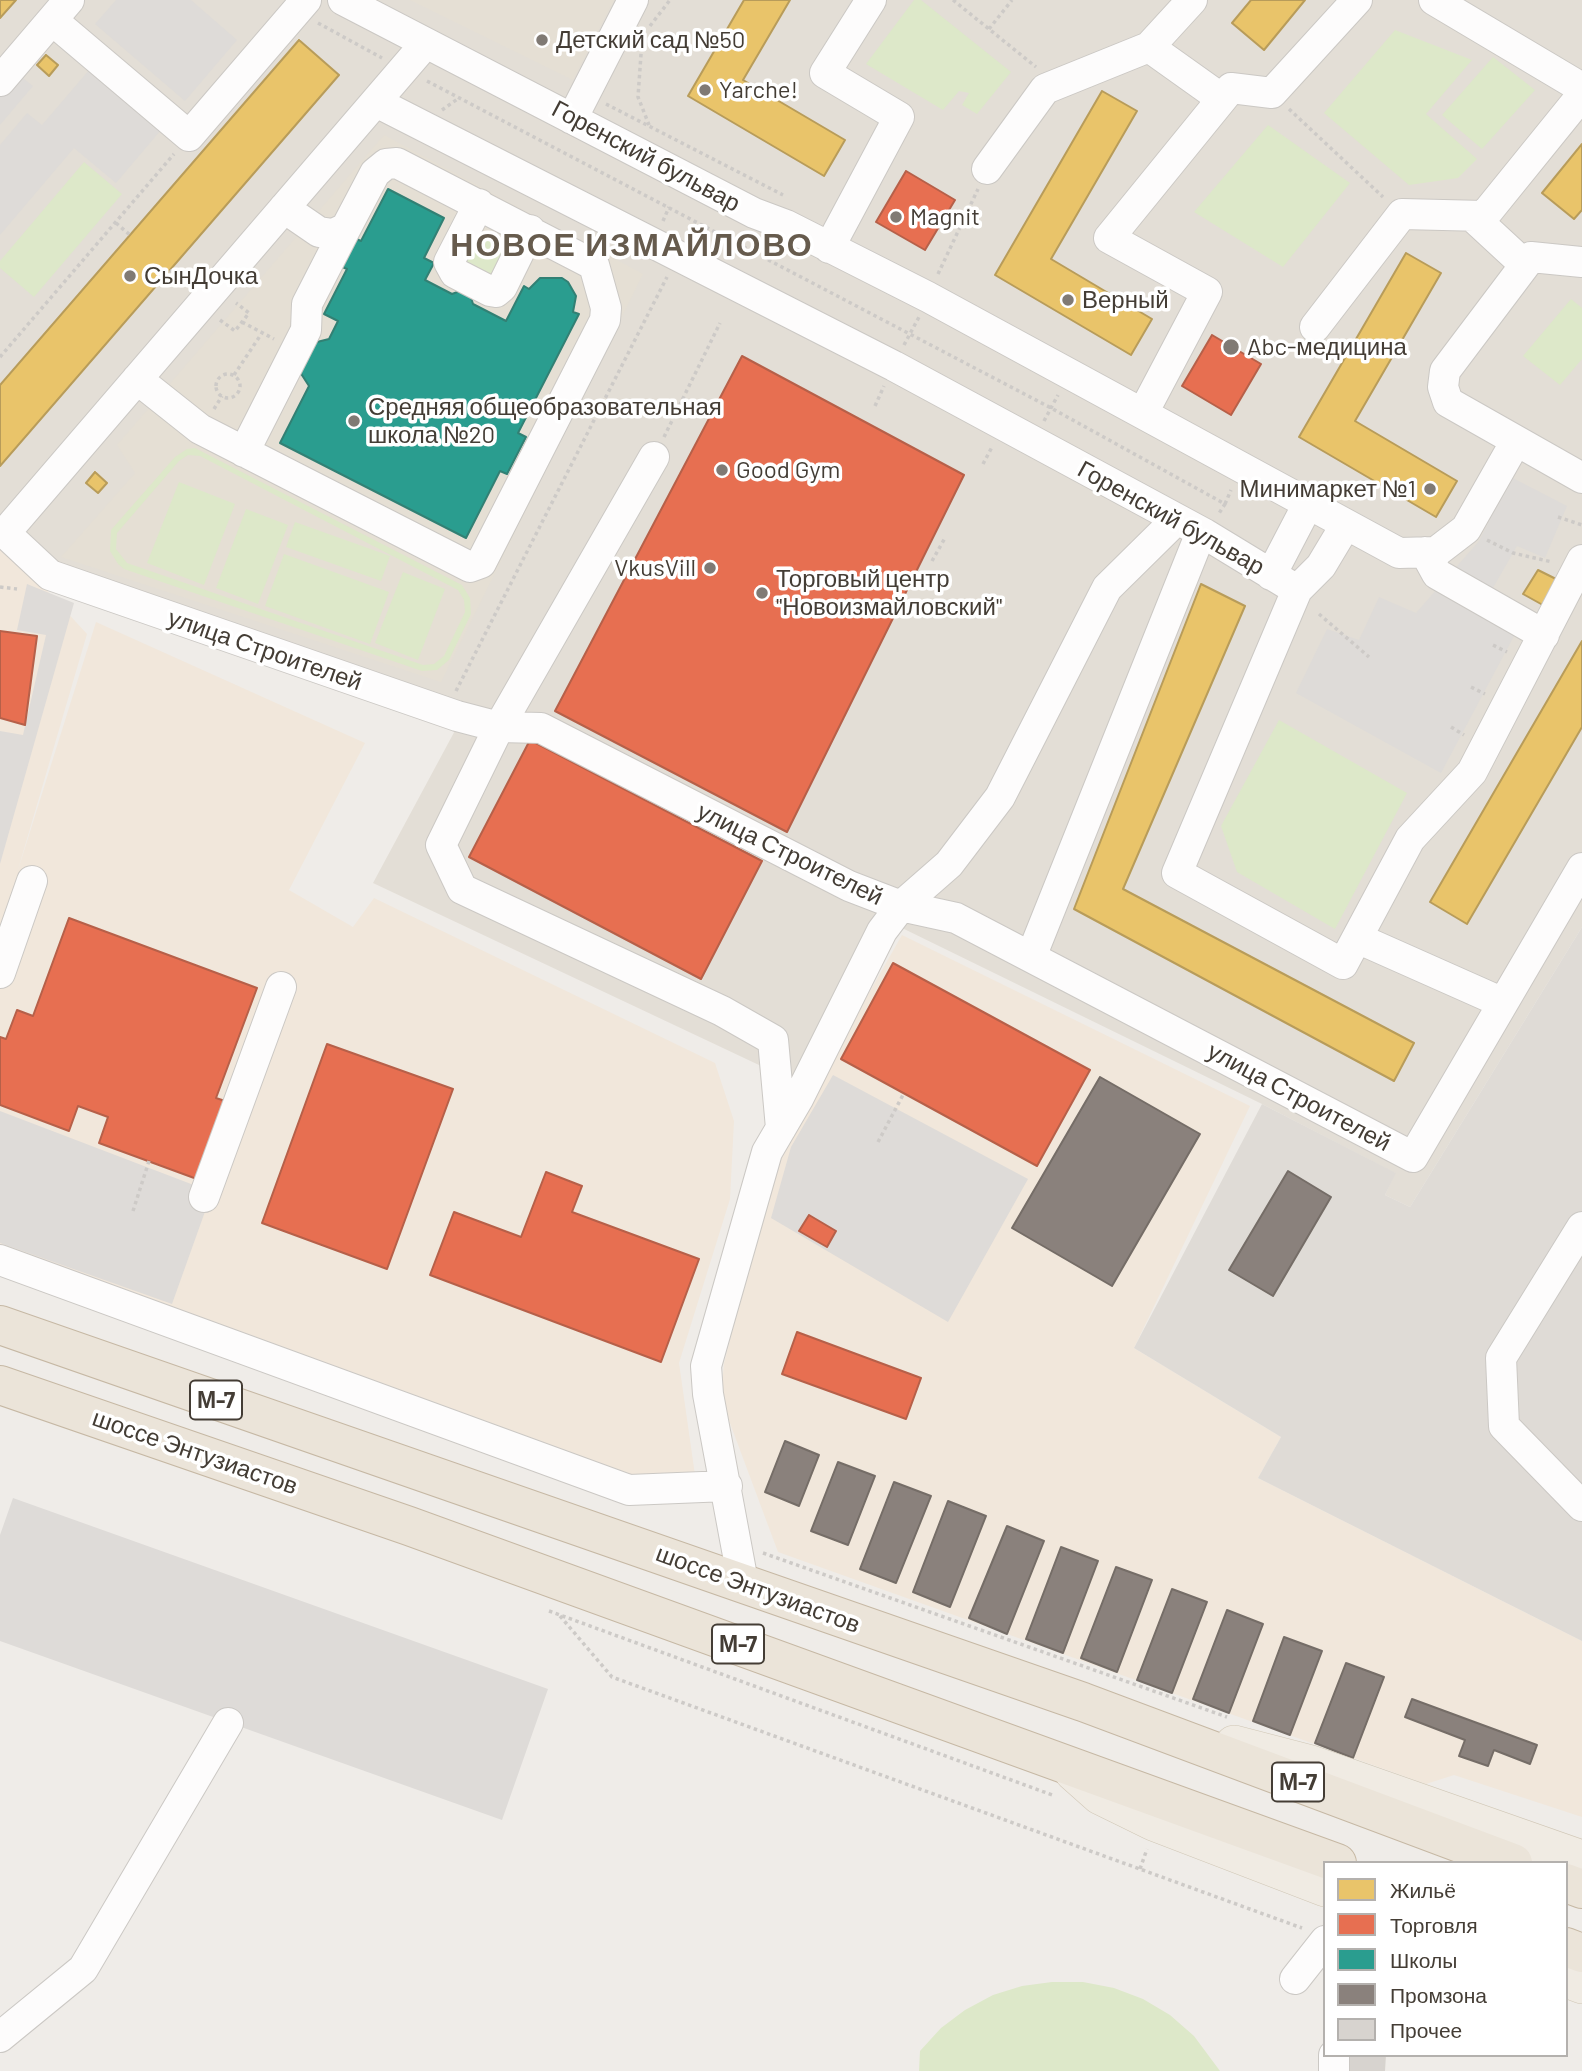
<!DOCTYPE html>
<html>
<head>
<meta charset="utf-8">
<style>
  body { margin:0 }
  #map { position:relative; width:1582px; height:2071px; overflow:hidden; background:#efece8; font-family:Barlow,sans-serif }
  canvas { display:block }
  .legend { position:absolute; left:1323px; top:1861px; width:245px; height:196px; box-sizing:border-box; background:#fff; border:2px solid #b4b1ae; margin:0; padding:9px 12px; list-style:none; font-size:21px; color:#443d35 }
  .legend li { display:flex; align-items:center; gap:14px; height:35px }
  .legend b { width:35px; border:2px solid #b4b1ae }
</style>
</head>
<body>
<div id="map">
<canvas width="1582" height="2071"></canvas>
<ul class="legend">
<li><b style="height:19px;background:#e9c46a"></b>Жильё</li>
<li><b style="height:19px;background:#e76f51"></b>Торговля</li>
<li><b style="height:19px;background:#2a9d8f"></b>Школы</li>
<li><b style="height:19px;background:#8a817c"></b>Промзона</li>
<li><b style="height:19px;background:#d7d3cf"></b>Прочее</li>
</ul>
</div>
<script>
const context = document.querySelector('canvas').getContext('2d');
context.lineJoin = 'round';
function fill(path, color) { context.fillStyle = color; context.fill(path, 'evenodd'); }
const toPath = rows => new Path2D(rows.map(r => 'M' + r).join(''));
function stroke(path, color, width, dash) { context.strokeStyle = color; context.lineWidth = width; context.lineCap = dash ? 'butt' : 'round'; context.setLineDash(dash || []); context.stroke(path); }
function write(font, color, halo, rows, align = 'center') {
  context.font = font + ' Barlow,sans-serif'; context.lineWidth = 7; context.setLineDash([]); context.textBaseline = 'middle'; context.strokeStyle = halo; context.fillStyle = color; for (const [text, x, y, turn = 0] of rows) {
    context.save(); context.translate(x, y); context.rotate((+turn || 0) * Math.PI / 180); context.textAlign = isNaN(turn) ? turn : align; if (halo) context.strokeText(text, 0, 0); context.fillText(text, 0, 0); context.restore();
  }
}
fill(toPath([
  [0,0,1582,0,1582,927,1410,1207,1385,1195,1395,1173,1262,1104,898,926,812,1090,373,883,465,712,83,578,0,525]
]), '#e3ded6');
fill(toPath([
  [0,546,7,547,87,634,17,873,96,622,365,743,289,890,353,927,374,898,715,1063,734,1121,730,1199,679,1363,695,1475,628,1481,0,1249],
  [902,935,1250,1106,1134,1348,1281,1437,1258,1478,1582,1641,1582,1817,1454,1775,1426,1784,778,1552,721,1399,724,1363,779,1151]
]), '#f1e7db');
fill(toPath([
  [1582,927,1582,1641,1258,1478,1281,1437,1134,1348,1262,1104,1396,1173,1385,1195,1410,1207]
]), '#dfdbd6');
fill(toPath([
  [410,0,614,0,573,80],
  [384,135,643,274,441,682,61,557,135,473,117,445]
]), '#e5dfd4');
fill(toPath([
  [914,0,921,0,1011,72,977,114,962,105,969,93,959,91,943,110,866,64],
  [1395,30,1472,60,1426,114,1477,159,1458,178,1409,185,1324,113],
  [1493,57,1535,90,1482,149,1442,115],
  [1268,125,1350,183,1283,267,1194,212],
  [84,162,122,194,34,297,0,268,0,261],
  [472,231,511,251,494,283,455,263],
  [1571,299,1582,308,1582,359,1560,385,1523,356],
  [195,448,462,585,470,598,471,614,449,660,437,670,422,671,124,569,118,564,110,551,111,530,175,457,187,449],
  [188,455,200,456,458,590,464,600,465,612,444,656,434,664,423,665,127,563,116,549,117,533,179,461],
  [179,482,235,504,204,585,147,563],
  [246,509,288,525,258,604,216,588],
  [295,522,390,556,381,581,286,547],
  [284,554,389,592,370,644,265,606],
  [403,572,445,589,418,660,375,643],
  [1279,720,1407,793,1335,929,1237,872,1221,826],
  [1052,1982,1083,1982,1114,1988,1143,1999,1170,2015,1194,2036,1220,2071,919,2071,920,2051,941,2028,965,2010,993,1995,1022,1986]
]), '#dde8c9');
fill(toPath([
  [116,0,191,0,237,40,185,101,95,24],
  [90,69,161,130,116,183,74,148,0,235,0,145,27,113,42,125],
  [18,74,33,86,0,125,0,95],
  [1511,477,1567,506,1545,558,1517,546,1486,600,1522,621,1441,773,1296,693,1327,629,1359,640,1379,597,1416,613,1479,541],
  [27,584,74,603,0,864,0,731,23,735,46,635,17,630],
  [833,1075,1028,1179,948,1322,771,1218,791,1147],
  [0,1111,212,1192,172,1304,0,1243],
  [13,1498,548,1689,502,1820,0,1641,0,1535]
]), '#dedbd8');
const homes = toPath([
  [0,0,16,0,0,18,0,0],
  [744,0,790,0,743,80,845,140,824,176,688,96,744,0],
  [1251,0,1305,0,1264,50,1232,23,1251,0],
  [299,40,339,75,0,466,0,385,299,40],
  [46,55,58,65,49,76,37,65,46,55],
  [1102,91,1137,111,1051,259,1152,319,1131,355,995,275,1102,91],
  [1582,144,1582,210,1574,219,1542,193,1582,144],
  [1406,253,1441,273,1355,421,1457,481,1436,517,1299,437,1406,253],
  [95,472,107,483,98,493,86,483,95,472],
  [1538,570,1562,582,1550,609,1523,594,1538,570],
  [1201,584,1245,606,1123,889,1414,1043,1394,1081,1074,909,1201,584],
  [1582,641,1582,727,1467,924,1430,902,1582,641]
]);
fill(homes, '#e9c46a');
stroke(homes, '#b89c5a', 2);
const shops = toPath([
  [906,171,955,200,925,250,876,222,906,171],
  [1212,335,1261,364,1231,415,1182,386,1212,335],
  [742,356,964,475,787,832,555,711,742,356],
  [0,631,37,636,25,725,0,718,0,631],
  [530,740,762,861,701,979,469,857,530,740],
  [69,918,257,988,216,1098,234,1104,205,1182,99,1143,108,1117,78,1106,69,1131,0,1105,0,1037,6,1039,17,1010,33,1016,69,918],
  [893,963,1090,1070,1037,1166,841,1059,893,963],
  [327,1044,453,1089,387,1269,262,1223,327,1044],
  [546,1172,582,1186,572,1212,699,1259,661,1362,430,1275,454,1212,521,1237,546,1172],
  [809,1215,836,1231,827,1247,799,1231,809,1215],
  [797,1332,921,1378,906,1419,782,1374,797,1332]
]);
fill(shops, '#e76f51');
stroke(shops, '#b66049', 2);
const schools = toPath([
  [388,189,444,218,424,258,434,263,425,280,452,294,468,288,473,304,506,321,524,286,529,289,540,278,562,278,568,282,576,296,573,312,579,314,518,433,526,437,507,474,500,471,466,538,280,443,309,386,300,372,313,343,329,339,338,321,324,314,347,269,340,266,354,238,361,241,388,189]
]);
fill(schools, '#2a9d8f');
stroke(schools, '#328074', 2);
const industry = toPath([
  [1100,1077,1200,1134,1112,1286,1012,1228,1100,1077],
  [1288,1171,1331,1197,1273,1296,1229,1270,1288,1171],
  [785,1441,819,1455,799,1506,765,1492,785,1441],
  [838,1462,875,1476,848,1545,811,1531,838,1462],
  [894,1482,931,1496,896,1583,860,1569,894,1482],
  [948,1501,986,1516,950,1607,913,1592,948,1501],
  [1007,1526,1044,1541,1007,1634,969,1618,1007,1526],
  [1061,1547,1098,1561,1063,1653,1026,1639,1061,1547],
  [1116,1567,1152,1580,1117,1672,1081,1658,1116,1567],
  [1172,1589,1207,1602,1172,1693,1137,1680,1172,1589],
  [1227,1610,1263,1624,1229,1713,1193,1699,1227,1610],
  [1284,1637,1322,1651,1290,1735,1253,1721,1284,1637],
  [1346,1663,1384,1677,1353,1758,1315,1743,1346,1663],
  [1412,1699,1537,1745,1530,1764,1494,1750,1488,1766,1459,1756,1465,1740,1405,1717,1412,1699]
]);
fill(industry, '#8a817c');
stroke(industry, '#756d67', 2);
const building = toPath([
  [1348,2055,1385,2055,1384,2071,1347,2071,1348,2055]
]);
fill(building, '#d7d3cf');
stroke(building, '#d7d3ce', 2);
const minor = toPath([
  [343,0,754,213,786,225,928,297,1399,553,1436,552,1466,529,1516,441],
  [1434,0,1582,88],
  [52,20,189,136,306,0],
  [1149,47,1222,99],
  [0,81,69,0],
  [376,102,894,366,1205,534,1297,590,1177,873,1343,964,1410,839,1472,772,1582,560],
  [572,119,633,0],
  [987,169,1045,89,1149,47,1192,0],
  [479,204,449,262,455,273,490,291,496,292,502,287,530,230],
  [1472,216,1525,265],
  [829,248,899,117,825,73,871,0],
  [1582,262,1531,257,1445,371,1443,387,1448,402,1582,478],
  [1315,327,1402,214,1484,216,1582,95],
  [137,379,200,429,470,567,481,563,605,320,606,308,594,265,397,163,386,164,375,173,346,228,333,234,319,232,284,208],
  [1143,413,1207,292,1109,238,1231,88,1272,93,1357,0],
  [244,452,306,330,307,304,346,228],
  [654,457,499,727,441,845,462,889,722,1011,773,1040,781,1128],
  [0,532,5,533,50,575,457,716,499,727,541,728,849,886,901,906,956,918,1413,1157,1582,868],
  [5,533,426,43],
  [1425,552,1437,574,1544,635],
  [1271,575,1308,504],
  [1297,590,1321,566,1345,526],
  [1357,938,1501,1002],
  [1031,957,1196,545,1205,534],
  [0,973,32,881],
  [204,1197,281,987],
  [1582,1227,1501,1358,1504,1426,1582,1506],
  [0,1260,629,1490,727,1486],
  [743,1582,708,1394,706,1366,767,1152,798,1099,882,931,901,906,949,864,1000,797,1107,588,1176,520],
  [1295,1979,1325,1941],
  [0,2037,83,1969,228,1723],
  [1334,2071,1334,2055]
]);
const major = toPath([
  [1234,1744,1311,1764,1582,1859],
  [1073,1772,1100,1796,1153,1822,1325,1888],
  [1566,1979,1582,1985]
]);
const highway = toPath([
  [0,1325,1083,1702,1513,1863],
  [0,1385,409,1526,1337,1863],
  [1566,1883,1582,1889],
  [1566,1947,1582,1953]
]);
stroke(minor, '#cbc8c4', 32);
stroke(major, '#d0c7b6', 38);
stroke(highway, '#c6b8a4', 40);
stroke(toPath([
  [953,0,1036,67],
  [318,23,382,58],
  [650,26,670,0],
  [989,29,1012,0],
  [642,40,638,97,649,125],
  [427,81,1051,408,1225,504,1218,515],
  [606,104,783,195],
  [1289,109,1383,197],
  [442,110,459,98],
  [663,221,669,207],
  [116,223,130,235],
  [768,260,775,246],
  [170,270,186,284],
  [938,274,978,189],
  [220,320,235,331,249,313,236,303],
  [242,322,274,339],
  [904,345,919,317],
  [0,357,174,154],
  '216 386a12 12 0 1 1 24 0a12 12 0 1 1-24 0Z',
  [234,375,262,333],
  [875,406,884,386],
  [214,409,222,396],
  [1044,421,1058,395],
  [664,437,720,323],
  [983,464,992,447],
  [1225,504,1231,490],
  [1558,517,1582,525],
  [1487,540,1513,553,1552,562],
  [932,561,945,538],
  [0,587,17,589],
  [1319,614,1369,657],
  [1493,645,1507,652],
  [1471,687,1485,694],
  [456,691,667,277],
  [1451,727,1464,735],
  [878,1142,904,1093],
  [133,1211,149,1161],
  [763,1553,1227,1717],
  [549,1611,1055,1796],
  [560,1616,612,1677,1302,1928],
  [1140,1869,1147,1849]
]), '#cdcac7', 3.5, [3.5, 3.5]);
stroke(minor, '#fdfcfc', 30);
stroke(major, '#f0ebe3', 37);
stroke(highway, '#ebe4d9', 38);
for (const [x, y, r, color] of [
  [542,40,7,"#807a74"],
  [705,90,7,"#807a74"],
  [896,217,7,"#807a74"],
  [130,276,7,"#807a74"],
  [1068,300,7,"#807a74"],
  [1231,347,9,"#807a74"],
  [354,421,7,"#807a74"],
  [722,470,7,"#807a74"],
  [1430,489,7,"#807a74"],
  [710,568,7,"#807a74"],
  [762,593,7,"#807a74"]
]) { const dot = new Path2D(); dot.arc(x, y, r, 0, 2 * Math.PI); context.fillStyle = color; context.fill(dot); stroke(dot, '#fff', 2.5); }
for (const [x, y, w] of [
  [216,1400,52],
  [738,1644,52],
  [1298,1782,52]
]) { const box = new Path2D(); box.roundRect(x - w / 2, y - 19.5, w, 39, 5); context.fillStyle = '#fff'; context.fill(box); stroke(box, '#443d35', 2); }
write('bold 23px', '#443d35', null, [
  ["М-7",216,1400],
  ["М-7",738,1644],
  ["М-7",1298,1782]
]);
write('24px', '#443d35', '#fff', [
  ["Детский сад №50",556,40],
  ["Yarche!",719,90],
  ["Magnit",910,217],
  ["СынДочка",144,276],
  ["Верный",1082,300],
  ["Abc-медицина",1247,347],
  ["Средняя общеобразовательная",368,407],
  ["школа №20",368,435],
  ["Good Gym",736,470],
  ["Минимаркет №1",1416,489,"right"],
  ["VkusVill",696,568,"right"],
  ["Торговый центр",776,579],
  ["\"Новоизмайловский\"",776,607]
], 'left');
write('24px', '#443d35', '#fff', [
  ["Горенский бульвар",646,156,28],
  ["Горенский бульвар",1171,518,29],
  ["улица Строителей",265,650,19],
  ["улица Строителей",790,854,26],
  ["улица Строителей",1299,1097,28],
  ["шоссе Энтузиастов",195,1452,19],
  ["шоссе Энтузиастов",758,1589,20]
]);
context.letterSpacing = '2px';
write('bold 32px', '#665b4d', '#fff', [
  ["НОВОЕ ИЗМАЙЛОВО",632,245]
]);
context.letterSpacing = '0px';
</script>
</body>
</html>
